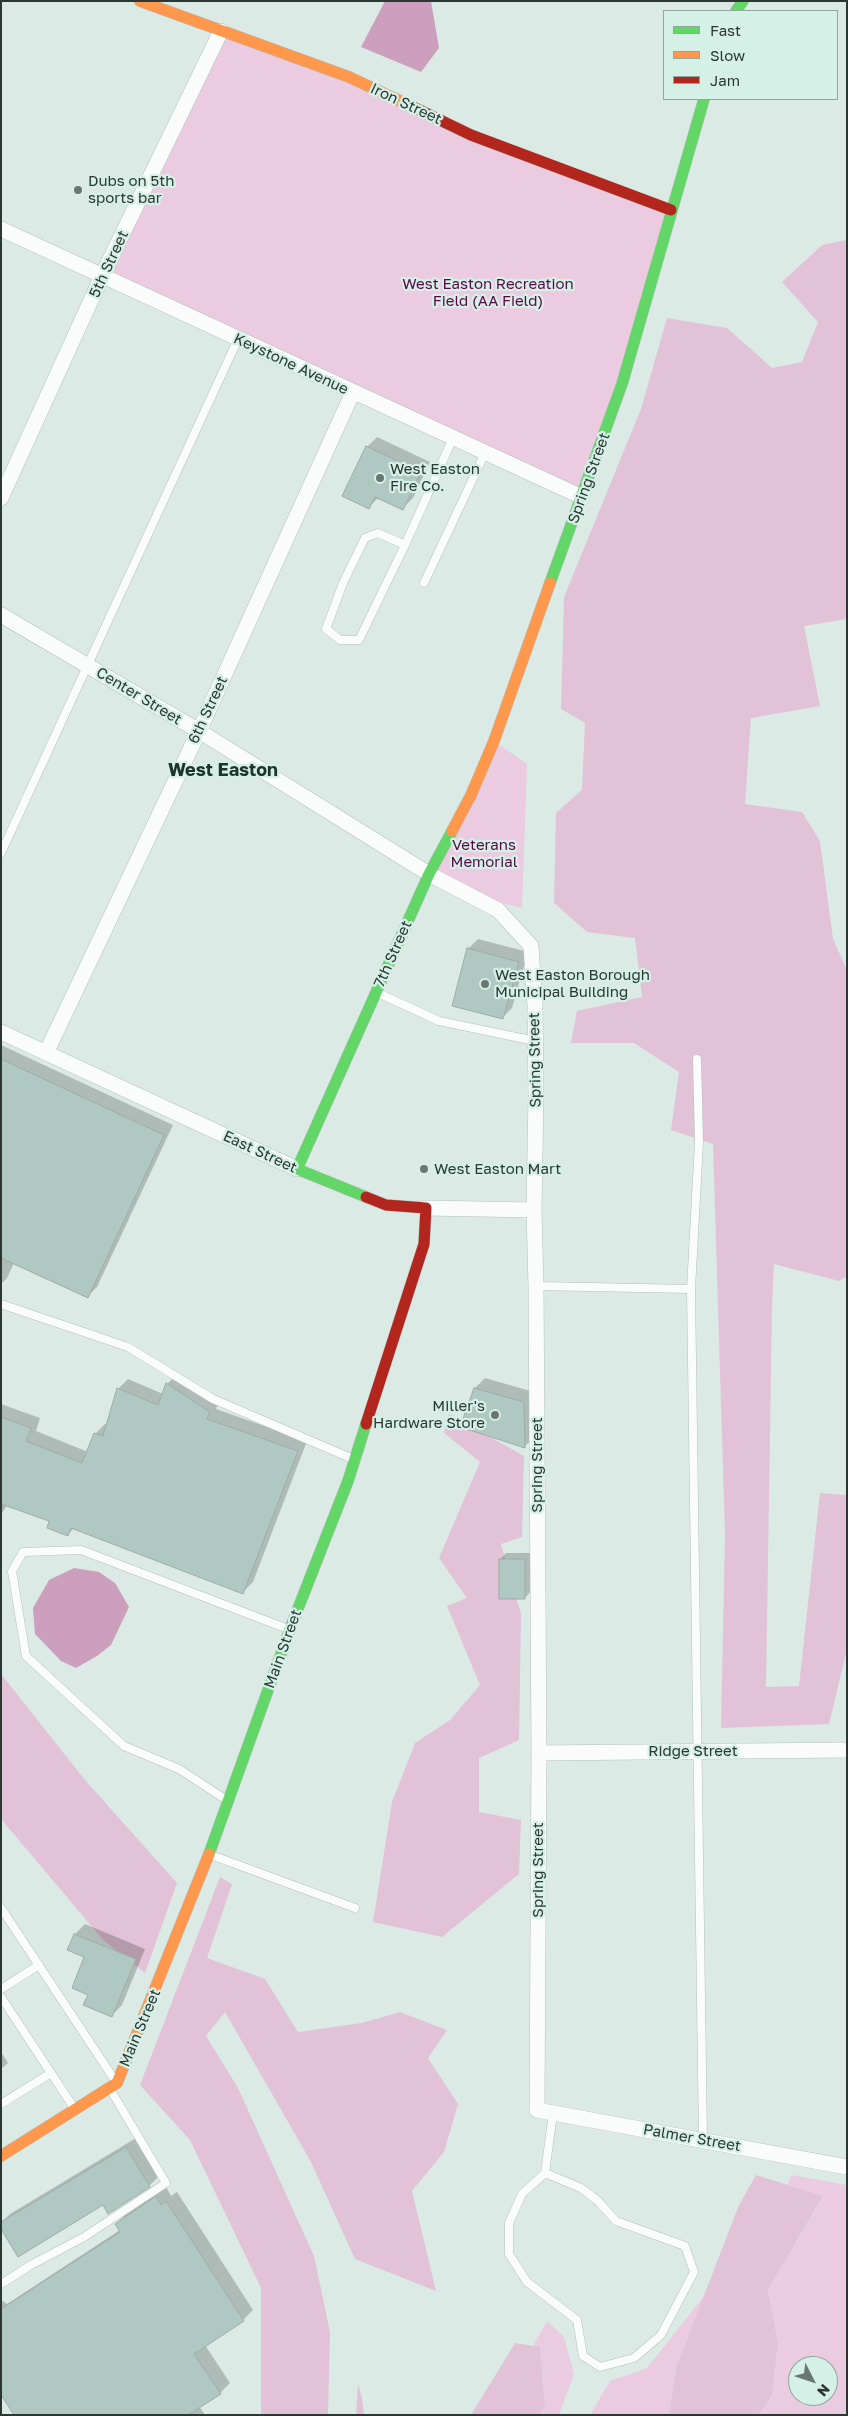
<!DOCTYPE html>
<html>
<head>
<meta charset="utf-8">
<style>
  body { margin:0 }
  #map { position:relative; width:848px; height:2416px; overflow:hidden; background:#dbeae5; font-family:"Golos Text",sans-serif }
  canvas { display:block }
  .frame { position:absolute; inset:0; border:2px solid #2c3733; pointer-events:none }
  .legend { position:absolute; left:663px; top:10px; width:175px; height:90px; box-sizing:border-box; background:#d5f0e7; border:1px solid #91a69f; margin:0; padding:6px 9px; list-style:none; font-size:15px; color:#2c3733 }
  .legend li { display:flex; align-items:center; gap:10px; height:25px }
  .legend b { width:25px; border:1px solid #91a69f }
  .north { position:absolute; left:788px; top:2356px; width:50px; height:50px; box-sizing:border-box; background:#d5f0e7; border:1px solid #91a69f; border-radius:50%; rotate:131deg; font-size:14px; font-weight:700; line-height:20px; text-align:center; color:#2c3733 }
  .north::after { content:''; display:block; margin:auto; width:18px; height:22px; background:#697671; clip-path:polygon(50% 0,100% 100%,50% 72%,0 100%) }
</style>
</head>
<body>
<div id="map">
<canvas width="848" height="2416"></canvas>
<div class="frame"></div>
<ul class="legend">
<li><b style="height:6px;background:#63d668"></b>Fast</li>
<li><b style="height:6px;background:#ff974d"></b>Slow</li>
<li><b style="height:6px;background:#b3261e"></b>Jam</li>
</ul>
<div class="north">N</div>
</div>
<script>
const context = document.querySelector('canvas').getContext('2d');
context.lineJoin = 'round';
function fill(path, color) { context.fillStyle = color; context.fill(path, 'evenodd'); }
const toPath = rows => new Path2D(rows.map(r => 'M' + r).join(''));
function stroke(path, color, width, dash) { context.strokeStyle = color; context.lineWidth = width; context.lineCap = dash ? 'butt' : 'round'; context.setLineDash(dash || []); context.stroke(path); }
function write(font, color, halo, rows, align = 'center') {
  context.font = font + ' "Golos Text",sans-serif'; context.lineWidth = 4.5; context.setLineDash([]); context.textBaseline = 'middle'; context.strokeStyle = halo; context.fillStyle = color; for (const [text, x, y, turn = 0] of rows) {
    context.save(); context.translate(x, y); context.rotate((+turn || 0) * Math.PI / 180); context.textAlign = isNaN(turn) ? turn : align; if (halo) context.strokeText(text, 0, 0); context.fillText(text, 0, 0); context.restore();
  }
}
fill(toPath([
  [221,31,671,210,582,497,102,276],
  [494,741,527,764,522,908,472,896,429,874],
  [791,2175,847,2185,847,2415,759,2415,772,2396,778,2343,768,2290,823,2197,788,2185],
  [798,2366,828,2366,828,2396,798,2396],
  [704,2296,676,2368,669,2415,590,2415,610,2381,647,2368],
  [547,2321,564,2337,574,2374,559,2415,540,2415,545,2405,540,2347,533,2346]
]), '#ebcbe0');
fill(toPath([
  [847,240,847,619,804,626,820,706,751,718,745,804,802,812,820,841,833,939,847,970,847,1276,839,1281,774,1264,772,1304,766,1687,799,1686,820,1493,847,1495,847,1649,829,1724,721,1728,725,1534,713,1144,671,1130,679,1072,634,1043,571,1043,577,1011,642,997,635,938,587,932,554,903,556,813,582,790,585,723,561,709,564,597,641,409,667,318,727,328,772,368,802,362,818,322,782,282,822,245],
  [449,1414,524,1456,522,1537,501,1544,521,1614,519,1740,479,1758,479,1812,521,1820,519,1874,442,1937,373,1922,392,1802,415,1743,450,1720,480,1685,447,1606,467,1598,439,1558,480,1462,444,1433],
  [1,1674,85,1780,177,1883,145,1973,104,1941,1,1819],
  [220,1877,232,1884,207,1958,265,1979,298,2032,362,2023,400,2012,447,2030,428,2058,458,2104,444,2152,412,2191,436,2291,355,2259,311,2162,225,2012,206,2036,238,2088,314,2256,330,2332,328,2415,261,2415,261,2288,190,2140,140,2085],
  [756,2175,823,2196,768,2290,778,2343,772,2396,759,2415,669,2415,676,2368,739,2205],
  [515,2343,540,2347,545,2405,540,2415,471,2415],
  [358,2384,362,2398,364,2415,356,2415]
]), '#e2c2d7');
fill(toPath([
  [385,1,431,1,439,48,421,72,361,47],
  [74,1568,99,1572,115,1583,129,1607,111,1645,97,1656,76,1668,61,1661,35,1634,33,1608,49,1580]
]), '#cca0bc');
fill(toPath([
  [377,437,430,462,413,498,403,508,379,497,369,507,367,447],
  [478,939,528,952,512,1008,502,1018,468,949],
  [1,1045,173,1125,97,1287,87,1297,14,1263,7,1278,1,1284],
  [177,1374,219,1402,216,1409,307,1441,253,1582,243,1592,74,1528,68,1534,51,1521,7,1505,1,1515,1,1404,40,1418,36,1431,88,1452,95,1434,105,1424,107,1425,118,1389,128,1379,163,1394,167,1384],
  [485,1378,534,1392,534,1437,524,1447,475,1388],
  [506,1553,532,1553,531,1591,525,1598,500,1560],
  [85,1924,145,1949,122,2005,112,2015,90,1994,86,1956,69,1949,75,1934],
  [1,2052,8,2063,1,2069],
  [136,2138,159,2176,149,2186,103,2204,1,2223,10,2214],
  [166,2187,171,2196,177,2192,253,2310,243,2320,205,2345,230,2383,220,2393,199,2406,205,2415,16,2415,1,2392,1,2300,7,2304,120,2230,116,2224,126,2214]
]), '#0003');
const building = toPath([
  [366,446,421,472,403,510,375,497,369,509,342,496,366,446],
  [467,948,519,962,503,1019,452,1006,467,948],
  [1,1059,164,1135,88,1298,1,1258,1,1059],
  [166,1383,210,1412,207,1419,298,1451,243,1594,71,1528,68,1536,47,1528,49,1521,1,1504,1,1417,31,1428,26,1441,82,1463,94,1433,103,1436,117,1388,158,1405,166,1383],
  [474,1388,524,1402,525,1448,460,1427,474,1388],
  [499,1559,525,1559,525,1599,499,1599,499,1559],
  [74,1934,136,1959,112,2017,83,2005,88,1995,72,1988,84,1957,67,1950,74,1934],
  [126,2147,150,2187,108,2214,103,2205,18,2257,1,2229,1,2222,126,2147],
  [156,2196,161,2205,166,2201,244,2321,194,2354,221,2394,188,2415,14,2415,1,2395,1,2309,120,2232,115,2224,156,2196]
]);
fill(building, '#afc8c1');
stroke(building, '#9faba7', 1);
const lane = toPath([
  [405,545,378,533,365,538,343,583,326,629,340,640,359,640,405,545,453,438],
  [424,583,485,453],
  [1,853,238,339],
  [378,993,439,1021,535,1041],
  [697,1059,699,1142,691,1289,703,2140],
  [536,1286,691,1289],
  [1,1304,128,1347,213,1399,353,1459],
  [228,1801,179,1769,124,1746,26,1656,12,1571,23,1552,81,1550,288,1629],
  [211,1855,355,1908],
  [1,1908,114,2079],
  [1,1989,39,1965],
  [1,1997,74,2108],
  [1,2104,51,2073],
  [545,2173,581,2188,598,2201,616,2221,685,2246,694,2272,661,2335,634,2358,600,2367,583,2356,577,2320,527,2282,509,2254,509,2223,522,2194,545,2173,553,2113],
  [1,2284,31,2265,84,2237,166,2183,110,2089]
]);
const street = toPath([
  [1,229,582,497],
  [1,498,102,276,221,31],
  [1,615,199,731,429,874,498,910,531,946,535,1006,536,1096,534,1210,536,1286,539,1753,537,2110,847,2167],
  [1,1032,297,1169],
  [46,1053,199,731,353,392],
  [426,1208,534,1210],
  [539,1753,847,1750]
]);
const fast = toPath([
  [736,11,743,1],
  [550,583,622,384,704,99],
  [366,1197,297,1169,429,874,452,831],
  [209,1854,290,1629,348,1481,366,1424]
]);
const slow = toPath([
  [140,1,349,77,415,108],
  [452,831,471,795,494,741,550,583],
  [1,2156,117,2083,209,1854]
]);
const jam = toPath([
  [415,108,471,135,671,210],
  [366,1197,386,1205,426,1208,424,1244,366,1424]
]);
stroke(lane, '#b4c1bc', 9);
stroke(street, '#b4c1bc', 16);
stroke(fast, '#b4c1bc', 12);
stroke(slow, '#b4c1bc', 12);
stroke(jam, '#b4c1bc', 12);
stroke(lane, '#fafcfb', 8);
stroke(street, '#fafcfb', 15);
stroke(fast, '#63d668', 11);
stroke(slow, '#ff974d', 11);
stroke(jam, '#b3261e', 11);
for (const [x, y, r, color] of [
  [78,190,5,"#697671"],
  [380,478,5,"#697671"],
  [485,984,5,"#697671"],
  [424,1169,5,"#697671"],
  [495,1415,5,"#697671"]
]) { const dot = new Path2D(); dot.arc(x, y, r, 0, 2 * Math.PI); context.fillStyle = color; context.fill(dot); stroke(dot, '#d5f0e7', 2); }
write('15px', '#2c3733', '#d5f0e7', [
  ["Iron Street",406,104,25],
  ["5th Street",109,264,-65],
  ["Keystone Avenue",291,364,25],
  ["Spring Street",589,478,-70],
  ["Center Street",139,696,31],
  ["6th Street",208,710,-65],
  ["7th Street",393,954,-66],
  ["Spring Street",535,1060,-91],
  ["East Street",260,1152,25],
  ["Spring Street",537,1465,-90],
  ["Main Street",283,1649,-70],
  ["Ridge Street",693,1751],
  ["Spring Street",538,1870,-90],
  ["Main Street",140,2028,-67],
  ["Palmer Street",692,2138,10]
]);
write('15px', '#2c3733', '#d5f0e7', [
  ["Dubs on 5th",88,181],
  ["sports bar",88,198],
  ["West Easton",390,469],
  ["Fire Co.",390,486],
  ["West Easton Borough",495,975],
  ["Municipal Building",495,992],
  ["West Easton Mart",434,1169],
  ["Miller's",485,1406,"right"],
  ["Hardware Store",485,1423,"right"]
], 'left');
write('15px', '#5b0745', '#d5f0e7', [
  ["West Easton Recreation",488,284],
  ["Field (AA Field)",488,301],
  ["Veterans",484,845],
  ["Memorial",484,862]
]);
write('bold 18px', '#1d332c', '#d5f0e7', [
  ["West Easton",223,770]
]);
</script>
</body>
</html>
